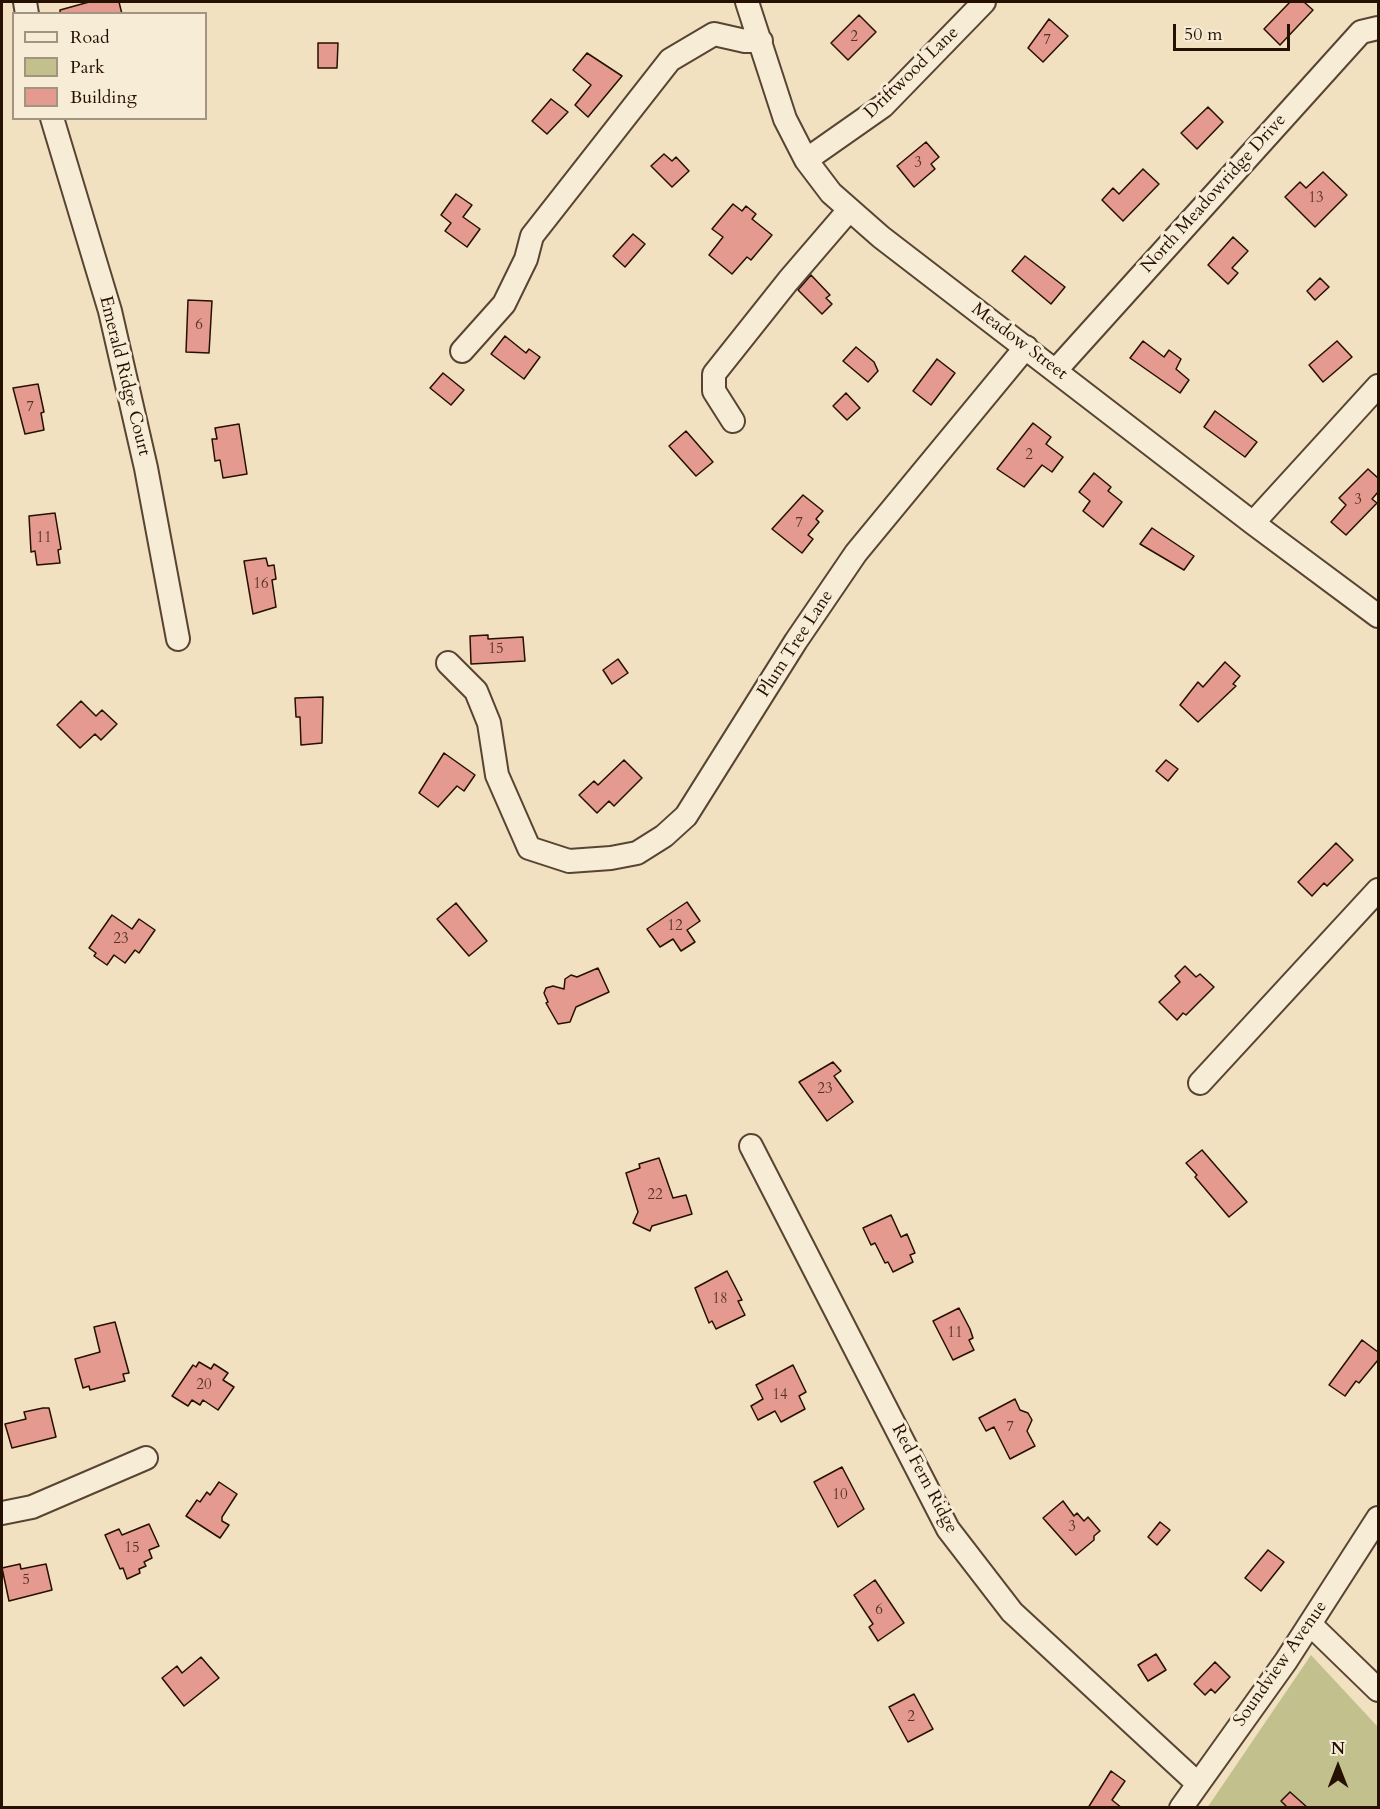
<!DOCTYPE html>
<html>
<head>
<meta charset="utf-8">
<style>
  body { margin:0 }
  #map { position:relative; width:1380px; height:1809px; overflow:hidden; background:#f2e1c0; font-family:Cardo,serif }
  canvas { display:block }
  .frame { position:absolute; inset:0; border:3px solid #251002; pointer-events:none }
  .legend { position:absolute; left:12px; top:12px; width:195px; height:108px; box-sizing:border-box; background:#f7ecd6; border:2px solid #a39481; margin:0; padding:8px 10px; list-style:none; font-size:18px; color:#251002 }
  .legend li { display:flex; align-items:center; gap:12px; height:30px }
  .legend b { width:30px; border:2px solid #a39481 }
  .north { position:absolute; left:1308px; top:1737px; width:60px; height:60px; -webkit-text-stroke:4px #f7ecd6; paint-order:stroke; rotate:0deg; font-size:16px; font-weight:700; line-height:24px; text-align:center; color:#251002 }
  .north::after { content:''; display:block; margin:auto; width:21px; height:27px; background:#251002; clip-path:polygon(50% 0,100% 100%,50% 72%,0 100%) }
  .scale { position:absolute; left:1173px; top:24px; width:117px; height:27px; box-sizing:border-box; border:3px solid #251002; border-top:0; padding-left:8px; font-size:18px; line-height:21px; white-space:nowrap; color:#251002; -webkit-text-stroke:4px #f7ecd6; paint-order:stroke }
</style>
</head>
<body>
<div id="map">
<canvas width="1380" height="1809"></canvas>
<div class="frame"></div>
<ul class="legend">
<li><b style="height:8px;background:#f7ecd6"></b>Road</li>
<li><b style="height:16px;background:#c2c18d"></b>Park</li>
<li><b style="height:16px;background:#e49a8f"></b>Building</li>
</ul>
<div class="north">N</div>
<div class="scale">50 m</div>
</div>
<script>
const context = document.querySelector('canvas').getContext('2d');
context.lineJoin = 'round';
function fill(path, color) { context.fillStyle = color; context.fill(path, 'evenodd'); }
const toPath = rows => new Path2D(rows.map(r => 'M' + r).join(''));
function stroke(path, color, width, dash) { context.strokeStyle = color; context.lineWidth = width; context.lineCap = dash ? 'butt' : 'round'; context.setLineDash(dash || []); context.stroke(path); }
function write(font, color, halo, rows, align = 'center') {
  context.font = font + ' Cardo,serif'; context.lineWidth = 6; context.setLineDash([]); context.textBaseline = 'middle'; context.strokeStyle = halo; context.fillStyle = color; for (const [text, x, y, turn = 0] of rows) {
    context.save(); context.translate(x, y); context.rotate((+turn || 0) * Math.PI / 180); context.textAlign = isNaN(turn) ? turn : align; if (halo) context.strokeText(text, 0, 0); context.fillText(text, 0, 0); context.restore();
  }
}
fill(toPath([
  [1311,1655,1378,1727,1378,1807,1207,1808]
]), '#c2c18d');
const building = toPath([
  [89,2,119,2,122,14,60,14,60,10,89,2],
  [1290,2,1304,2,1313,10,1280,45,1264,29,1290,2],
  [859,15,876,32,848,60,831,43,859,15],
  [1049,19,1068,36,1043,62,1028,48,1049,19],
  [318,43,338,43,337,68,318,68,318,43],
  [587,53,622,76,588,117,575,105,591,85,573,70,587,53],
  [551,99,568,112,547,134,532,121,551,99],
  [1208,107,1223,122,1197,149,1181,133,1208,107],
  [926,142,939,157,931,164,935,169,914,187,897,166,926,142],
  [664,154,672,161,676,157,689,171,672,187,651,166,664,154],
  [1143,169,1159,184,1123,221,1102,200,1113,188,1119,194,1143,169],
  [1323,172,1347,195,1315,227,1285,197,1300,182,1306,188,1323,172],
  [456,194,472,205,463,217,480,229,467,247,445,231,451,223,441,215,456,194],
  [733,204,742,211,746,206,756,214,752,219,772,235,751,260,747,257,732,274,709,255,723,237,712,229,733,204],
  [633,234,645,244,625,267,613,256,633,234],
  [1233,237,1248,251,1232,268,1238,273,1228,284,1208,265,1233,237],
  [1025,256,1065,287,1051,304,1012,271,1025,256],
  [811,275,830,295,826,298,832,304,822,314,798,290,811,275],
  [1320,278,1329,287,1315,300,1307,291,1320,278],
  [188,300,212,301,209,353,186,352,188,300],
  [505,336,526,353,529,349,540,357,524,379,491,354,505,336],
  [1143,341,1164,357,1169,350,1181,359,1176,369,1189,380,1180,393,1130,358,1143,341],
  [1337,341,1352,357,1323,382,1309,365,1337,341],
  [856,347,874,362,878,371,868,382,843,361,856,347],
  [937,359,955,373,931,405,913,391,937,359],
  [443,373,464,390,451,405,430,388,443,373],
  [38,384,44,412,41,413,44,430,25,434,13,388,38,384],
  [846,393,860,408,847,420,833,406,846,393],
  [1215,411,1257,442,1245,457,1204,427,1215,411],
  [1033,423,1051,437,1046,444,1063,457,1052,472,1042,465,1024,487,997,469,1033,423],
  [239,424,247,474,223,478,220,460,215,461,212,439,217,439,215,428,239,424],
  [686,431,713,462,696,476,669,446,686,431],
  [1368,469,1378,478,1378,492,1372,499,1377,503,1346,535,1331,522,1346,505,1339,498,1368,469],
  [1094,473,1111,487,1108,491,1122,502,1103,527,1083,511,1090,501,1079,492,1094,473],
  [803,495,823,511,816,519,819,522,808,535,813,539,802,553,772,529,803,495],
  [55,513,61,549,58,550,60,563,37,565,35,551,31,552,29,516,55,513],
  [1152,528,1194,556,1184,570,1140,544,1152,528],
  [266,558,268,566,274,565,276,579,272,580,276,607,253,614,244,561,266,558],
  [488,635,488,639,523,637,525,661,471,664,470,636,488,635],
  [618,659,628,673,612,684,603,670,618,659],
  [1225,662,1240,676,1233,684,1236,686,1198,722,1180,705,1198,682,1203,687,1225,662],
  [323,697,322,743,301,745,300,717,296,717,295,698,323,697],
  [81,701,96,716,102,710,117,724,101,740,95,734,80,748,57,725,81,701],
  [444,753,475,775,464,791,457,786,438,807,419,793,444,753],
  [624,760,642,778,614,806,609,801,597,813,579,795,594,781,598,785,624,760],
  [1166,760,1178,769,1168,781,1156,771,1166,760],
  [1336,843,1353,860,1327,886,1324,883,1312,896,1298,882,1336,843],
  [687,902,700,921,687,930,695,942,681,951,673,939,660,947,647,929,687,902],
  [456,903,487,941,469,956,437,919,456,903],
  [112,915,132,929,139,919,155,930,139,953,135,950,125,963,114,955,107,965,94,956,96,953,89,948,112,915],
  [1185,966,1196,977,1200,974,1214,987,1186,1015,1183,1013,1177,1020,1159,1002,1180,982,1175,976,1185,966],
  [598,968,609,992,576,1007,570,1022,558,1024,546,1003,548,1002,544,993,546,988,553,986,564,989,565,979,571,975,577,977,598,968],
  [833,1062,841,1071,834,1076,853,1102,827,1121,799,1082,833,1062],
  [1202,1150,1247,1202,1229,1217,1195,1177,1197,1175,1186,1163,1202,1150],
  [659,1158,673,1198,686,1195,692,1214,652,1226,650,1231,633,1223,638,1212,626,1173,640,1168,639,1164,659,1158],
  [891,1215,901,1237,907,1234,915,1253,910,1255,913,1262,893,1272,888,1262,885,1263,875,1243,871,1245,863,1228,891,1215],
  [727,1271,742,1300,738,1301,745,1315,716,1329,712,1321,709,1323,695,1288,727,1271],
  [959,1308,970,1329,973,1338,969,1340,974,1350,953,1360,933,1321,959,1308],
  [115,1322,129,1373,123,1374,125,1381,90,1390,89,1386,83,1388,75,1359,100,1352,94,1327,115,1322],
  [1362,1340,1378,1352,1378,1360,1359,1383,1356,1381,1345,1396,1329,1385,1362,1340],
  [199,1362,211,1369,214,1364,228,1373,223,1380,234,1387,218,1410,203,1400,200,1405,192,1400,188,1406,172,1396,193,1365,196,1367,199,1362],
  [793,1365,806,1392,799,1396,805,1409,781,1422,775,1411,758,1420,751,1406,763,1399,756,1385,793,1365],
  [1015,1399,1020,1410,1028,1413,1032,1420,1027,1431,1035,1446,1010,1459,994,1427,986,1431,979,1418,1015,1399],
  [43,1408,49,1408,56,1437,12,1448,5,1424,26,1419,24,1412,43,1408],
  [842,1467,864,1509,838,1527,814,1482,842,1467],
  [219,1482,237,1494,222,1517,222,1521,229,1525,220,1538,186,1516,197,1500,200,1502,207,1492,210,1495,219,1482],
  [1063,1501,1074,1516,1077,1513,1084,1521,1088,1517,1100,1531,1094,1536,1094,1540,1076,1555,1043,1518,1063,1501],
  [1160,1522,1170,1530,1157,1545,1148,1537,1160,1522],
  [149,1524,159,1546,149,1550,152,1558,144,1562,146,1566,139,1569,140,1573,127,1579,123,1568,120,1569,105,1535,119,1529,122,1535,149,1524],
  [1268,1550,1284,1562,1261,1591,1245,1578,1268,1550],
  [20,1564,21,1569,46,1564,52,1590,9,1601,2,1568,20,1564],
  [875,1580,904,1623,878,1641,869,1627,873,1624,854,1595,875,1580],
  [1156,1654,1166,1670,1148,1681,1138,1665,1156,1654],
  [201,1657,219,1678,184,1706,162,1678,177,1666,182,1673,201,1657],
  [1215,1662,1230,1677,1215,1693,1211,1689,1205,1695,1194,1684,1215,1662],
  [914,1694,933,1729,908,1742,889,1707,914,1694],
  [1111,1771,1125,1781,1112,1800,1122,1808,1088,1808,1111,1771],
  [1290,1792,1308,1808,1288,1808,1281,1801,1290,1792]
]);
fill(building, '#e49a8f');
stroke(building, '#251002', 1.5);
const minor = toPath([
  [25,2,27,14],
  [747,2,785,119,806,160,831,193,881,237,1253,523,1378,616],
  [52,118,110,311,146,468,178,639],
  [806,160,883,106,984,2],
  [462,351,504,304,526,259,532,236,670,60,714,34,745,41,761,41],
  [1056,370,1361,32,1378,28],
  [733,421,714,391,714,374,788,281,849,210],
  [1253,523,1378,386],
  [448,663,476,691,489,723,497,775,529,848,569,861,611,858,637,853,664,836,686,816,796,641,856,553,1026,347],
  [1200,1083,1378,890],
  [751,1146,948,1529,1012,1612,1197,1783],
  [2,1513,32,1507,146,1458],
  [1310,1624,1378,1690],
  [1181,1808,1286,1661,1378,1518]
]);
stroke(minor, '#584432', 26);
stroke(minor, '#f7ecd6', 22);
write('15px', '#553225', null, [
  ["2",854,38],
  ["7",1047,41],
  ["3",918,164],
  ["13",1316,199],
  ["6",199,326],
  ["7",30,408],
  ["2",1029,456],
  ["3",1358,501],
  ["7",799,524],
  ["11",44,539],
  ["16",261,585],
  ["15",496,650],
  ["12",675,927],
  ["23",121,940],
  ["23",825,1090],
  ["22",655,1196],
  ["18",720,1300],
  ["11",955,1334],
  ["20",204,1386],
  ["14",780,1396],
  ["7",1010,1428],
  ["10",840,1496],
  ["3",1072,1528],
  ["15",132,1549],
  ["5",26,1581],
  ["6",879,1611],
  ["2",911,1718]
]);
write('18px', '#251002', '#f7ecd6', [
  ["Driftwood Lane",912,73,-44],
  ["North Meadowridge Drive",1214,194,-48],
  ["Meadow Street",1019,342,37],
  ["Emerald Ridge Court",124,376,76],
  ["Plum Tree Lane",796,644,-57],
  ["Red Fern Ridge",924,1479,62],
  ["Soundview Avenue",1281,1664,-55]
]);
</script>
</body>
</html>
